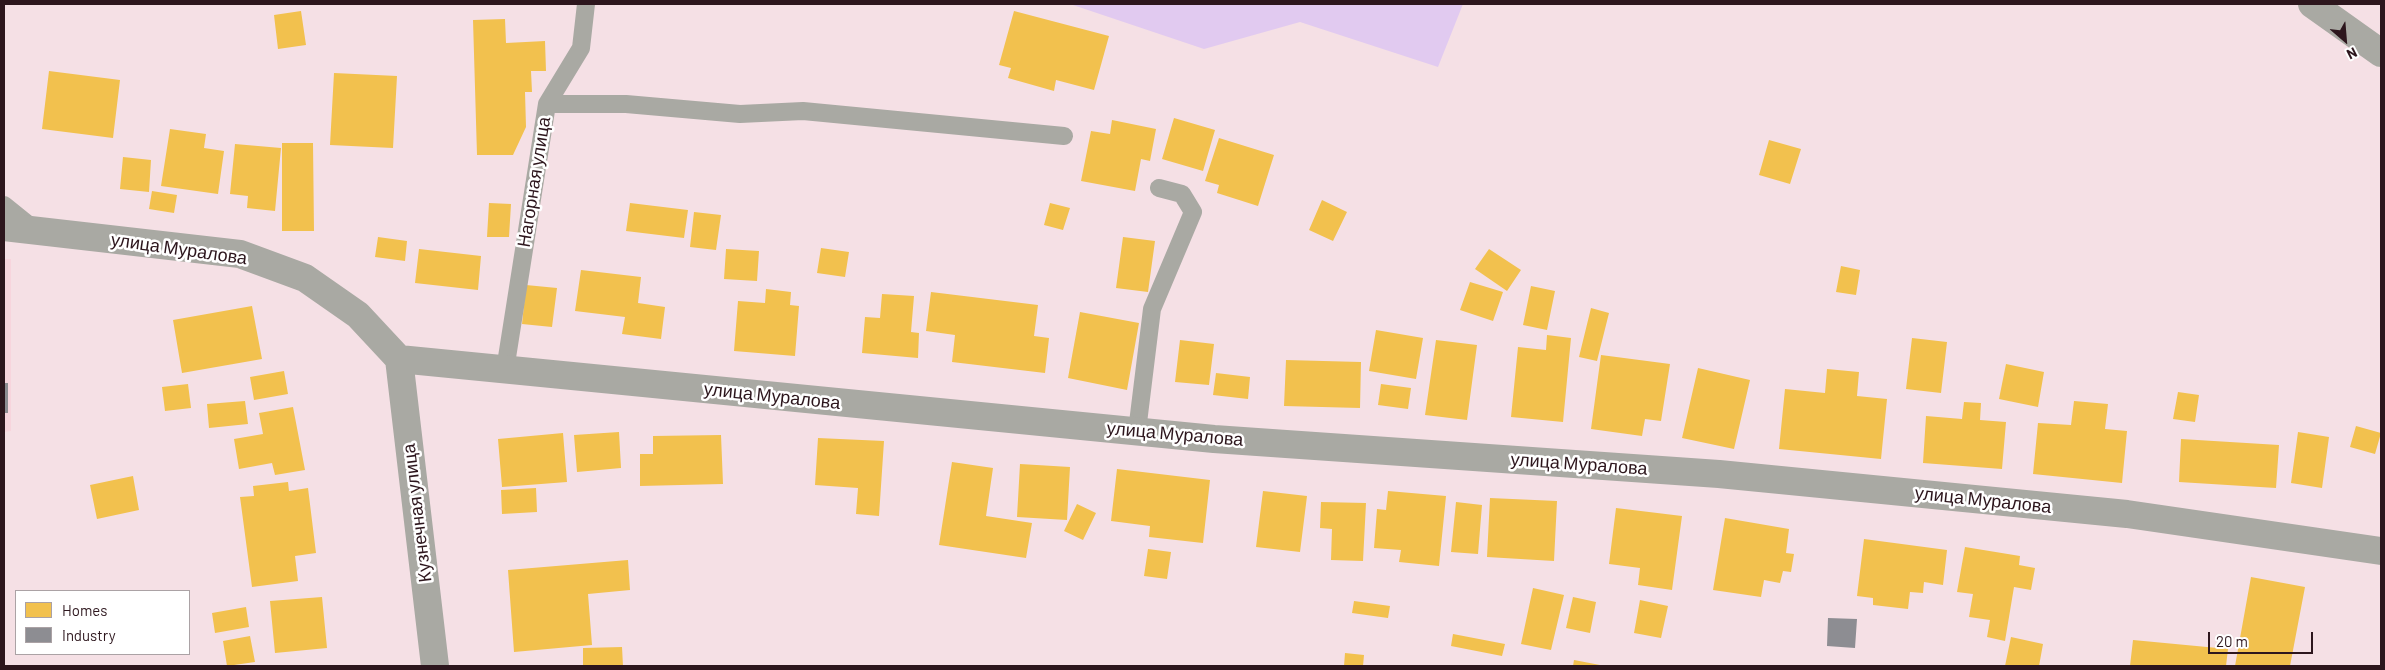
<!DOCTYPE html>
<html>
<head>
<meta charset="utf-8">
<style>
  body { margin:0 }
  #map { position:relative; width:2385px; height:670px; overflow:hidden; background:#f5e0e5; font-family:Barlow,sans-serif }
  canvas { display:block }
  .frame { position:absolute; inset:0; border:5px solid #2d161d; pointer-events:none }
  .legend { position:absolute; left:15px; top:590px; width:175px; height:65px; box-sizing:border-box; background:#fff; border:1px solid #aba2a5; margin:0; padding:6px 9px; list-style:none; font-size:15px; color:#2d161d }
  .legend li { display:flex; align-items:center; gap:10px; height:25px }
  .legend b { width:25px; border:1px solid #aba2a5 }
  .north { position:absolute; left:2320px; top:15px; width:50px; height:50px; -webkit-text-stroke:4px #fff; paint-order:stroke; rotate:153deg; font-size:14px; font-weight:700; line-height:20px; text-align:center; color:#2d161d }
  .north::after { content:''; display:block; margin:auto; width:18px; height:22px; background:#2d161d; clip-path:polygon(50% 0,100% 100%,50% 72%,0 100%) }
  .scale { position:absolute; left:2208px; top:632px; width:105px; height:22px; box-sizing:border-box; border:2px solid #2d161d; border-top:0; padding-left:6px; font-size:15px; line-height:18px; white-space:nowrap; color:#2d161d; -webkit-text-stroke:4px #fff; paint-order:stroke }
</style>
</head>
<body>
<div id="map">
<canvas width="2385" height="670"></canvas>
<div class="frame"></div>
<ul class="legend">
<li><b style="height:14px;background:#f2c14e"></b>Homes</li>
<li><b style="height:14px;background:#8d8d92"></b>Industry</li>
</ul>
<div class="north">N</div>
<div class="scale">20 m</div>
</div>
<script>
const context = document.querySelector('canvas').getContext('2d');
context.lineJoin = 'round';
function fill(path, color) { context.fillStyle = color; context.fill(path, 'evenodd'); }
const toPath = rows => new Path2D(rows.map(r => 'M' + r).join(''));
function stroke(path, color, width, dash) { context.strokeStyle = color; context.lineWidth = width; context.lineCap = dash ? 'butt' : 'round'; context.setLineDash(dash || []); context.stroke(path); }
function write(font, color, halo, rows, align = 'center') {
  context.font = font + ' Barlow,sans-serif'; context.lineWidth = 5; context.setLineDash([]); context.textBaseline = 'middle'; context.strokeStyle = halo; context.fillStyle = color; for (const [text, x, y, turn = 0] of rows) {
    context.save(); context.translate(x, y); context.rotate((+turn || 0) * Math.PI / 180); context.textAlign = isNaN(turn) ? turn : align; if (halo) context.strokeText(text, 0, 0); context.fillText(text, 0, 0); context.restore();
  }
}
fill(toPath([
  [4,259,11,259,11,431,4,432]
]), '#f7d5dd');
fill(toPath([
  [1070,4,1463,4,1438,67,1300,22,1204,49]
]), '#e1caf0');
fill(toPath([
  [301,11,306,45,278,49,274,15],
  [1014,11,1109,36,1094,90,1056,80,1054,91,1008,78,1011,68,999,65],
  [505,19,506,43,545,41,546,71,531,71,532,92,525,92,526,127,513,155,477,155,473,20],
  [49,71,120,80,113,138,42,129],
  [334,73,397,76,393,148,330,145],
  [1174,118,1215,130,1203,171,1162,159],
  [1112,120,1156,129,1150,161,1141,159,1135,191,1081,181,1091,131,1110,134],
  [170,129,206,134,204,148,224,151,218,194,161,186],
  [1219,138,1274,155,1258,206,1217,193,1219,185,1205,181],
  [1769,140,1801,149,1790,184,1759,175],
  [282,143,313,143,314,231,282,231],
  [235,144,281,148,275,211,247,208,248,196,230,194],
  [123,157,151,160,149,192,120,189],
  [152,191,177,195,174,213,149,209],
  [1322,200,1347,212,1333,241,1309,230],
  [489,203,511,204,509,237,487,237],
  [630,203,688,210,684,238,626,231],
  [1050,203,1070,208,1063,230,1044,225],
  [694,212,721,215,716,250,690,247],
  [378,237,407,241,405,261,375,257],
  [1123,237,1155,241,1148,292,1116,288],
  [821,248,849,252,845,277,817,273],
  [419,249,481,256,478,290,415,283],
  [726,249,759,251,757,281,724,279],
  [1489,249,1521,270,1507,291,1475,269],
  [1841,266,1860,270,1856,295,1836,292],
  [581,270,641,277,638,303,665,307,661,339,622,334,625,317,575,311],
  [1470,282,1503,292,1493,321,1460,310],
  [526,285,557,288,552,327,522,324],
  [1531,286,1555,291,1547,330,1523,325],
  [766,289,791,292,790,305,799,306,795,356,734,351,738,301,765,303],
  [931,292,1038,305,1034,336,1049,338,1045,373,952,362,955,335,926,331],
  [882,294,914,296,911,332,919,333,918,358,862,353,865,317,880,318],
  [252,306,262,359,182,373,173,320],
  [1591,308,1609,313,1597,361,1579,357],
  [1080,312,1139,323,1127,390,1068,378],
  [1376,330,1423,338,1416,379,1369,371],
  [1547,335,1571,338,1563,422,1511,417,1518,347,1546,350],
  [1912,338,1947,342,1941,393,1906,389],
  [1180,340,1214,344,1209,385,1175,382],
  [1436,340,1477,345,1467,420,1425,415],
  [1601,355,1670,364,1661,421,1645,419,1642,436,1591,429],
  [1286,360,1361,362,1360,408,1284,406],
  [2006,364,2044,372,2038,407,1999,399],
  [1698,368,1750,380,1734,449,1682,438],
  [1827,369,1859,372,1857,396,1887,399,1881,459,1779,449,1785,389,1825,393],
  [284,371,288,394,254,400,250,377],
  [1216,373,1250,377,1248,399,1213,395],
  [188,384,191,408,165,411,162,387],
  [1381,384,1411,388,1408,409,1378,405],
  [2178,392,2199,395,2195,422,2173,419],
  [245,401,248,424,209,428,207,404],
  [2074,401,2108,404,2105,429,2127,431,2122,483,2033,474,2038,423,2071,425],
  [1964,402,1981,403,1980,420,2006,422,2002,469,1923,463,1926,416,1962,419],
  [293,407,305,470,275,475,272,463,239,469,234,439,263,434,259,413],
  [2356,426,2381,433,2375,454,2350,447],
  [619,432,621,468,577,472,574,435],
  [2298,432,2329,437,2322,488,2291,483],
  [563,433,567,482,502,487,498,439],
  [721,435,723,484,640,486,640,454,653,454,653,436],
  [818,438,884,441,879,516,856,514,858,488,815,485],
  [2181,439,2279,445,2276,488,2179,482],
  [952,462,993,468,986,516,1032,523,1026,558,939,545],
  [1020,464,1070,467,1067,520,1017,517],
  [1117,469,1210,480,1203,543,1149,537,1150,526,1111,521],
  [133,476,139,510,97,519,90,485],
  [288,482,289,491,308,488,316,553,295,556,298,581,252,587,240,497,254,496,253,486],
  [536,488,537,512,502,514,501,490],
  [1263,491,1307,496,1300,552,1256,547],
  [1388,491,1446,496,1439,566,1399,562,1401,550,1374,548,1377,509,1386,510],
  [1490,498,1557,501,1554,561,1487,557],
  [1321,502,1366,503,1363,561,1331,560,1332,529,1320,528],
  [1456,502,1482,505,1478,554,1451,552],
  [1077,504,1096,513,1083,540,1064,531],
  [1616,508,1682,516,1672,590,1638,585,1640,568,1609,564],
  [1725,518,1789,529,1786,553,1794,554,1791,572,1783,571,1780,583,1764,580,1761,597,1713,590],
  [1864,539,1947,550,1943,585,1924,582,1923,593,1910,592,1908,609,1873,605,1873,598,1857,596],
  [1965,547,2020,556,2019,565,2035,568,2031,590,2014,587,2005,641,1987,637,1990,620,1969,617,1973,594,1957,592],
  [1148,549,1171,552,1167,579,1144,576],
  [628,560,630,590,588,594,592,645,514,652,508,570],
  [2251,577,2305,587,2290,666,2235,666],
  [1533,588,1564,595,1551,650,1521,644],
  [322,597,327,648,275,653,270,601],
  [1573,597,1596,602,1590,633,1566,628],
  [1640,600,1668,606,1661,638,1634,633],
  [1354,601,1390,606,1388,618,1352,613],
  [246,607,249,627,215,633,212,613],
  [1453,634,1505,644,1502,656,1451,646],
  [250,636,255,662,227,666,223,641],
  [2011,637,2043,644,2039,666,2005,666],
  [2133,640,2228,649,2226,666,2130,666],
  [622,647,623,666,583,666,583,648],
  [1345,653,1364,655,1363,666,1344,666],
  [1574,660,1600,665,1599,666,1573,666]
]), '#f2c14e');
fill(toPath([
  [4,383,8,383,8,413,4,413],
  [1828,618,1857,619,1855,648,1827,646]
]), '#8d8d92');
stroke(toPath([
  [547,104,626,104,740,114,803,111,1064,136],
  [4,205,35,230],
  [505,370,547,104,581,48,586,4],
  [1137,431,1152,309,1193,212,1182,194,1159,188]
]), '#a9a9a3', 18);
stroke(toPath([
  [2312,4,2381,53],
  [4,227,240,254,305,278,358,315,399,359,1214,439,1719,474,2127,514,2381,551],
  [399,359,435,666]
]), '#a9a9a3', 28);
write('18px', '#2d161d', '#fff', [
  ["Нагорная улица",534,182,-81],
  ["улица Муралова",179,249,8],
  ["улица Муралова",772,396,6],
  ["улица Муралова",1175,434,5],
  ["улица Муралова",1579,464,4],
  ["улица Муралова",1983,500,6],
  ["Кузнечная улица",417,513,-97]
]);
</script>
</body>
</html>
